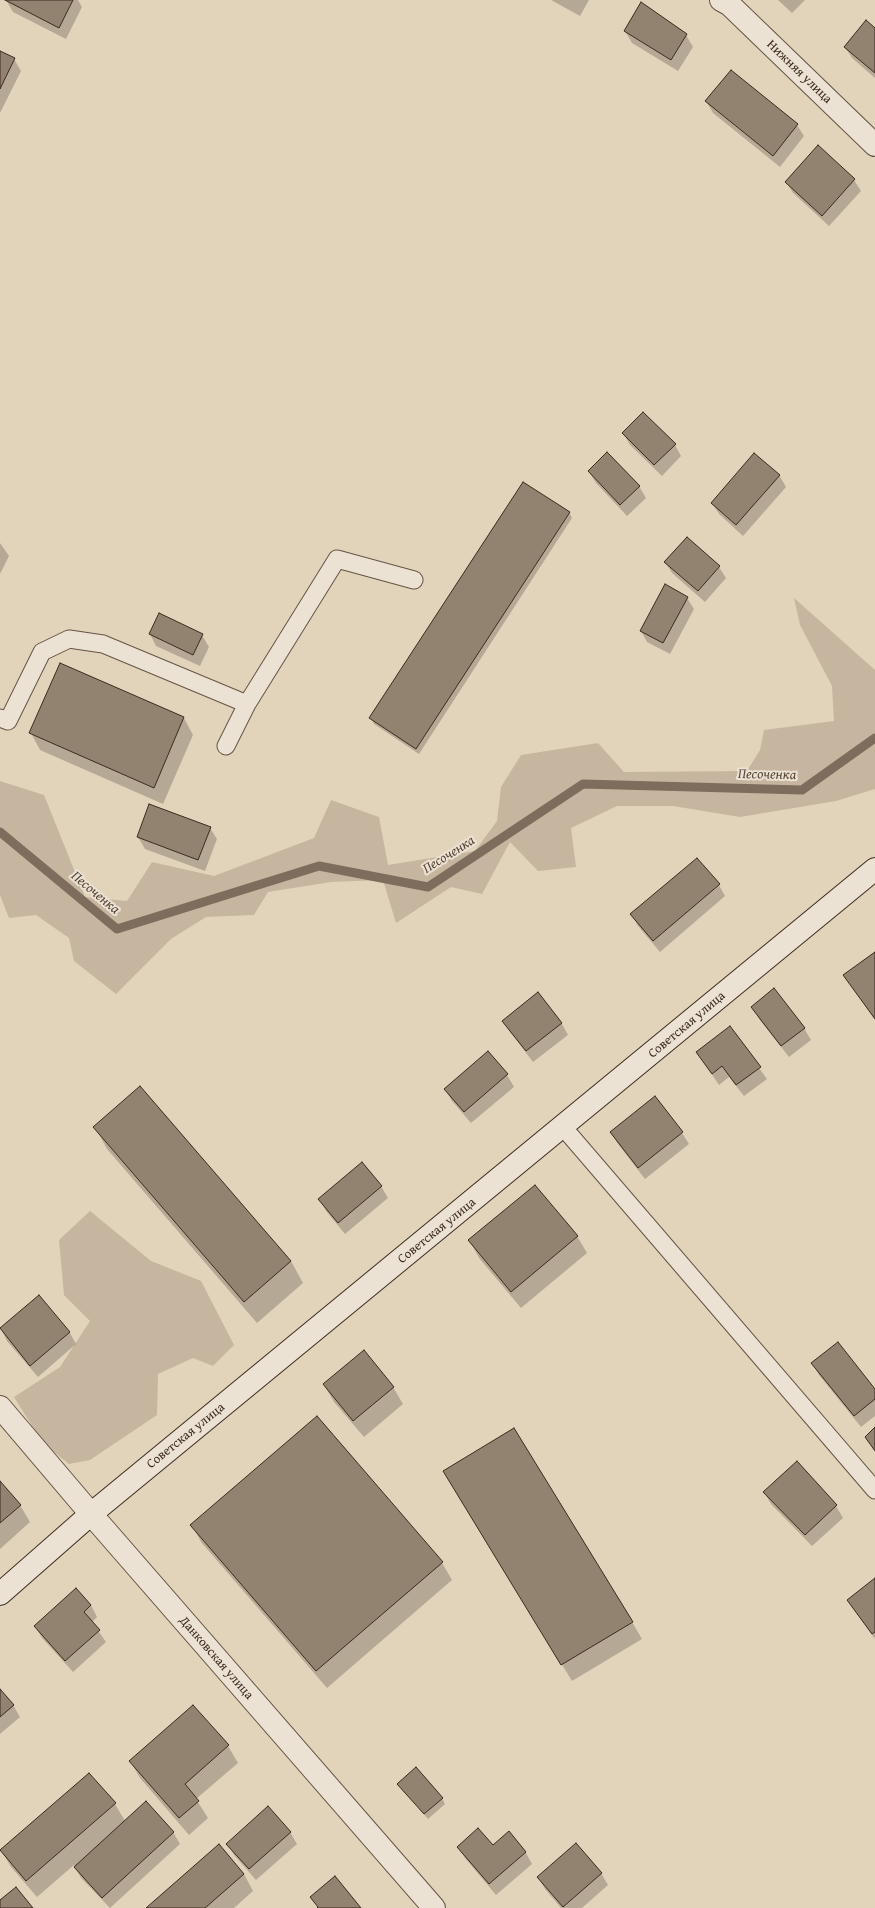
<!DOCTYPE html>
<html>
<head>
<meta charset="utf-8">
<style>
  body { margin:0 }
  canvas { display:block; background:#e2d3bb }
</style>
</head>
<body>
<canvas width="875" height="1908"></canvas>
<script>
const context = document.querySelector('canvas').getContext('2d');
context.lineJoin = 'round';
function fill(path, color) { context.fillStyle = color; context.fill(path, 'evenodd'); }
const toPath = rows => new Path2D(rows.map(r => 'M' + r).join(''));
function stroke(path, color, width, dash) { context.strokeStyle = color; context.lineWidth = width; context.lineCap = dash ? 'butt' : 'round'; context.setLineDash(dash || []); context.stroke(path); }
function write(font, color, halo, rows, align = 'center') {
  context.font = font + ' "Gentium Book Plus",serif'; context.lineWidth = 4; context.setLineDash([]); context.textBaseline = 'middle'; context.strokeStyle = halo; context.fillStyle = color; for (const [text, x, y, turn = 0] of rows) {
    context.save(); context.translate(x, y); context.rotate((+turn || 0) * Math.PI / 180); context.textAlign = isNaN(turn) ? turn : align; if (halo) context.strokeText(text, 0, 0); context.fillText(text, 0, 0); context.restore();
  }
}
fill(toPath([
  [794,598,875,670,875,789,836,801,740,817,673,806,617,806,571,828,576,867,538,871,510,842,482,894,451,887,396,923,383,880,331,882,268,892,254,915,206,917,171,939,116,994,74,961,69,938,36,915,9,918,0,895,0,781,44,795,85,897,127,901,152,862,214,876,314,838,331,800,379,817,388,865,475,851,497,821,501,787,521,755,598,743,624,772,747,771,760,750,764,730,834,721,832,686,800,625],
  [90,1211,151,1261,201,1281,234,1345,213,1366,193,1358,158,1374,157,1415,90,1460,69,1464,43,1443,14,1397,60,1367,90,1321,64,1295,59,1240]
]), '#c6b6a0');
fill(toPath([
  [6,0,78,0,82,7,66,39,13,12],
  [551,0,589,0,580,16],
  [778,0,805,0,792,13],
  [875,29,875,78,852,58,845,47],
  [625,31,686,35,693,47,678,71,632,43],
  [0,52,14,59,21,71,0,113],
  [706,101,797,125,804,136,780,167,713,113],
  [854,180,861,191,829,226,793,193,786,182],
  [623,433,675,445,681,456,662,476,630,445],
  [589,472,639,486,646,498,627,516,596,483],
  [779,475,786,487,743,536,719,514,712,503],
  [569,512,572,518,419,754,374,724,371,718],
  [0,543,9,556,0,574],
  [665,562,719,567,726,578,705,602,672,573],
  [687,598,694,609,670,654,647,642,641,631],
  [159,615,202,635,209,647,200,666,156,646,150,634],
  [61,664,184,718,193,735,163,804,40,750,31,733],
  [210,828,217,839,205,871,145,849,138,837],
  [719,885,725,896,660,952,638,926,632,915],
  [875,953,875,1020,845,975],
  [538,994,562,1024,568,1035,533,1062,510,1032,503,1021],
  [752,1007,804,1028,811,1040,789,1057,759,1019],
  [730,1028,767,1079,744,1096,729,1077,719,1085,697,1052],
  [488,1052,507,1075,514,1087,471,1123,452,1101,445,1089],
  [95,1127,291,1261,303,1283,257,1323,107,1149],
  [611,1133,682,1133,689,1144,645,1179,618,1144],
  [381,1186,388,1198,345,1234,326,1211,320,1199],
  [577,1236,587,1253,521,1308,479,1258,470,1241],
  [39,1296,70,1333,76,1344,38,1377,7,1341,1,1329],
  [812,1363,875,1390,875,1416,861,1427,819,1375],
  [324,1385,393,1387,403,1404,364,1437,334,1402],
  [317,1417,442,1563,452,1580,327,1688,201,1542,192,1525],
  [797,1463,836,1506,843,1518,812,1546,771,1504,764,1492],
  [0,1482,20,1505,30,1522,0,1549],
  [454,1488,632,1622,642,1639,572,1681],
  [875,1579,875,1639,848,1601],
  [91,1605,97,1617,92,1622,106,1642,73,1672,42,1638,35,1626],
  [0,1690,13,1705,20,1717,0,1734],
  [193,1706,228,1746,238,1763,196,1799,208,1818,189,1835,140,1778,130,1761],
  [89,1774,115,1804,125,1821,173,1832,180,1844,110,1908,81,1878,74,1865,37,1897,11,1867,1,1850],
  [398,1784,442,1798,445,1804,428,1819],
  [290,1832,297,1844,256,1880,234,1855,228,1844],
  [509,1833,526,1853,532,1864,496,1895,465,1858,458,1847,493,1846],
  [601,1873,608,1885,582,1908,561,1908,545,1889,538,1877],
  [244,1874,253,1891,234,1908,148,1908]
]), '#0003');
stroke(toPath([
  [0,832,117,929,319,866,428,887,583,784,802,790,875,738]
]), '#7e6d5c', 9);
const building = toPath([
  [5,0,73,0,59,28,5,0],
  [641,2,687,34,671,60,624,31,641,2],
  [866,20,875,28,875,73,844,47,866,20],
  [0,51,15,58,0,89,0,51],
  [731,70,798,124,773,156,705,101,731,70],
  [818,145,855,179,822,216,785,182,818,145],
  [643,412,676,444,654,465,622,433,643,412],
  [607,452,640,486,620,505,588,471,607,452],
  [754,453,780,475,736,525,711,503,754,453],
  [523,482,570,512,416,749,369,718,523,482],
  [687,537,720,566,698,591,664,562,687,537],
  [665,584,688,597,663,643,640,631,665,584],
  [159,613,203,634,193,655,149,634,159,613],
  [60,663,184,717,154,788,29,733,60,663],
  [149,804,211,827,198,860,137,837,149,804],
  [697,858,720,884,653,941,630,914,697,858],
  [875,952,875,1019,843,975,875,952],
  [774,988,805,1028,781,1046,751,1007,774,988],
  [538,992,562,1023,526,1051,502,1021,538,992],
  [730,1026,761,1067,736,1085,722,1066,712,1074,696,1052,730,1026],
  [488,1051,508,1074,464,1112,444,1089,488,1051],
  [140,1086,291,1261,244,1302,93,1127,140,1086],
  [655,1096,683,1132,638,1168,610,1132,655,1096],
  [362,1162,382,1186,338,1223,318,1199,362,1162],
  [535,1185,578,1236,511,1292,468,1240,535,1185],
  [39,1295,70,1332,30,1366,0,1328,39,1295],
  [838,1342,875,1389,875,1399,854,1416,811,1363,838,1342],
  [364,1350,394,1387,353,1421,323,1384,364,1350],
  [317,1416,443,1562,316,1671,190,1525,317,1416],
  [875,1427,875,1451,865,1437,875,1427],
  [514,1428,633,1622,561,1665,443,1471,514,1428],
  [797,1461,837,1505,805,1535,763,1492,797,1461],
  [0,1481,21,1505,0,1523,0,1481],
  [875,1578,875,1632,872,1634,847,1600,875,1578],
  [76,1588,91,1605,84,1612,100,1630,65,1661,34,1626,76,1588],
  [0,1689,14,1705,0,1717,0,1689],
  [193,1705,229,1745,185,1784,199,1801,179,1818,129,1761,193,1705],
  [416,1767,443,1798,424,1814,397,1784,416,1767],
  [89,1773,116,1803,26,1881,0,1850,89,1773],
  [146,1801,174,1832,102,1898,74,1867,146,1801],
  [268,1806,291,1832,249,1869,226,1844,268,1806],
  [478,1828,493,1845,509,1831,526,1852,489,1884,457,1847,478,1828],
  [576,1843,602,1873,563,1907,537,1877,576,1843],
  [219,1844,244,1874,205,1908,146,1908,219,1844],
  [335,1876,361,1908,317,1908,318,1907,310,1897,335,1876],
  [16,1887,33,1908,0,1908,0,1900,16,1887]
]);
fill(building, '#928270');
stroke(building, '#3c2a1e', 1);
const lane = toPath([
  [247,704,337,559,414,580],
  [0,718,8,721,42,652,69,639,103,644,247,704,226,746],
  [563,1127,875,1490]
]);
const street = toPath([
  [721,0,730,5,875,145],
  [0,1407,91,1514,434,1908]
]);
const secondary = toPath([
  [0,1594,91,1514,875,869]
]);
stroke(lane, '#665445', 19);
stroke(street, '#665445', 24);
stroke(secondary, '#3c2a1e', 24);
stroke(lane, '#ece2d3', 17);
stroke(street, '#ece2d3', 22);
stroke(secondary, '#ece2d3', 22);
write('13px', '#3c2a1e', '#ece2d3', [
  ["Нижняя улица",799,72,44],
  ["Советская улица",687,1025,-40],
  ["Советская улица",437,1231,-39],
  ["Советская улица",186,1436,-39],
  ["Данковская улица",216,1658,49]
]);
write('italic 14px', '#584638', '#ece2d3', [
  ["Песоченка",767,775,1],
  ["Песоченка",449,855,-32],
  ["Песоченка",95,893,40]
]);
</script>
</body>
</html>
